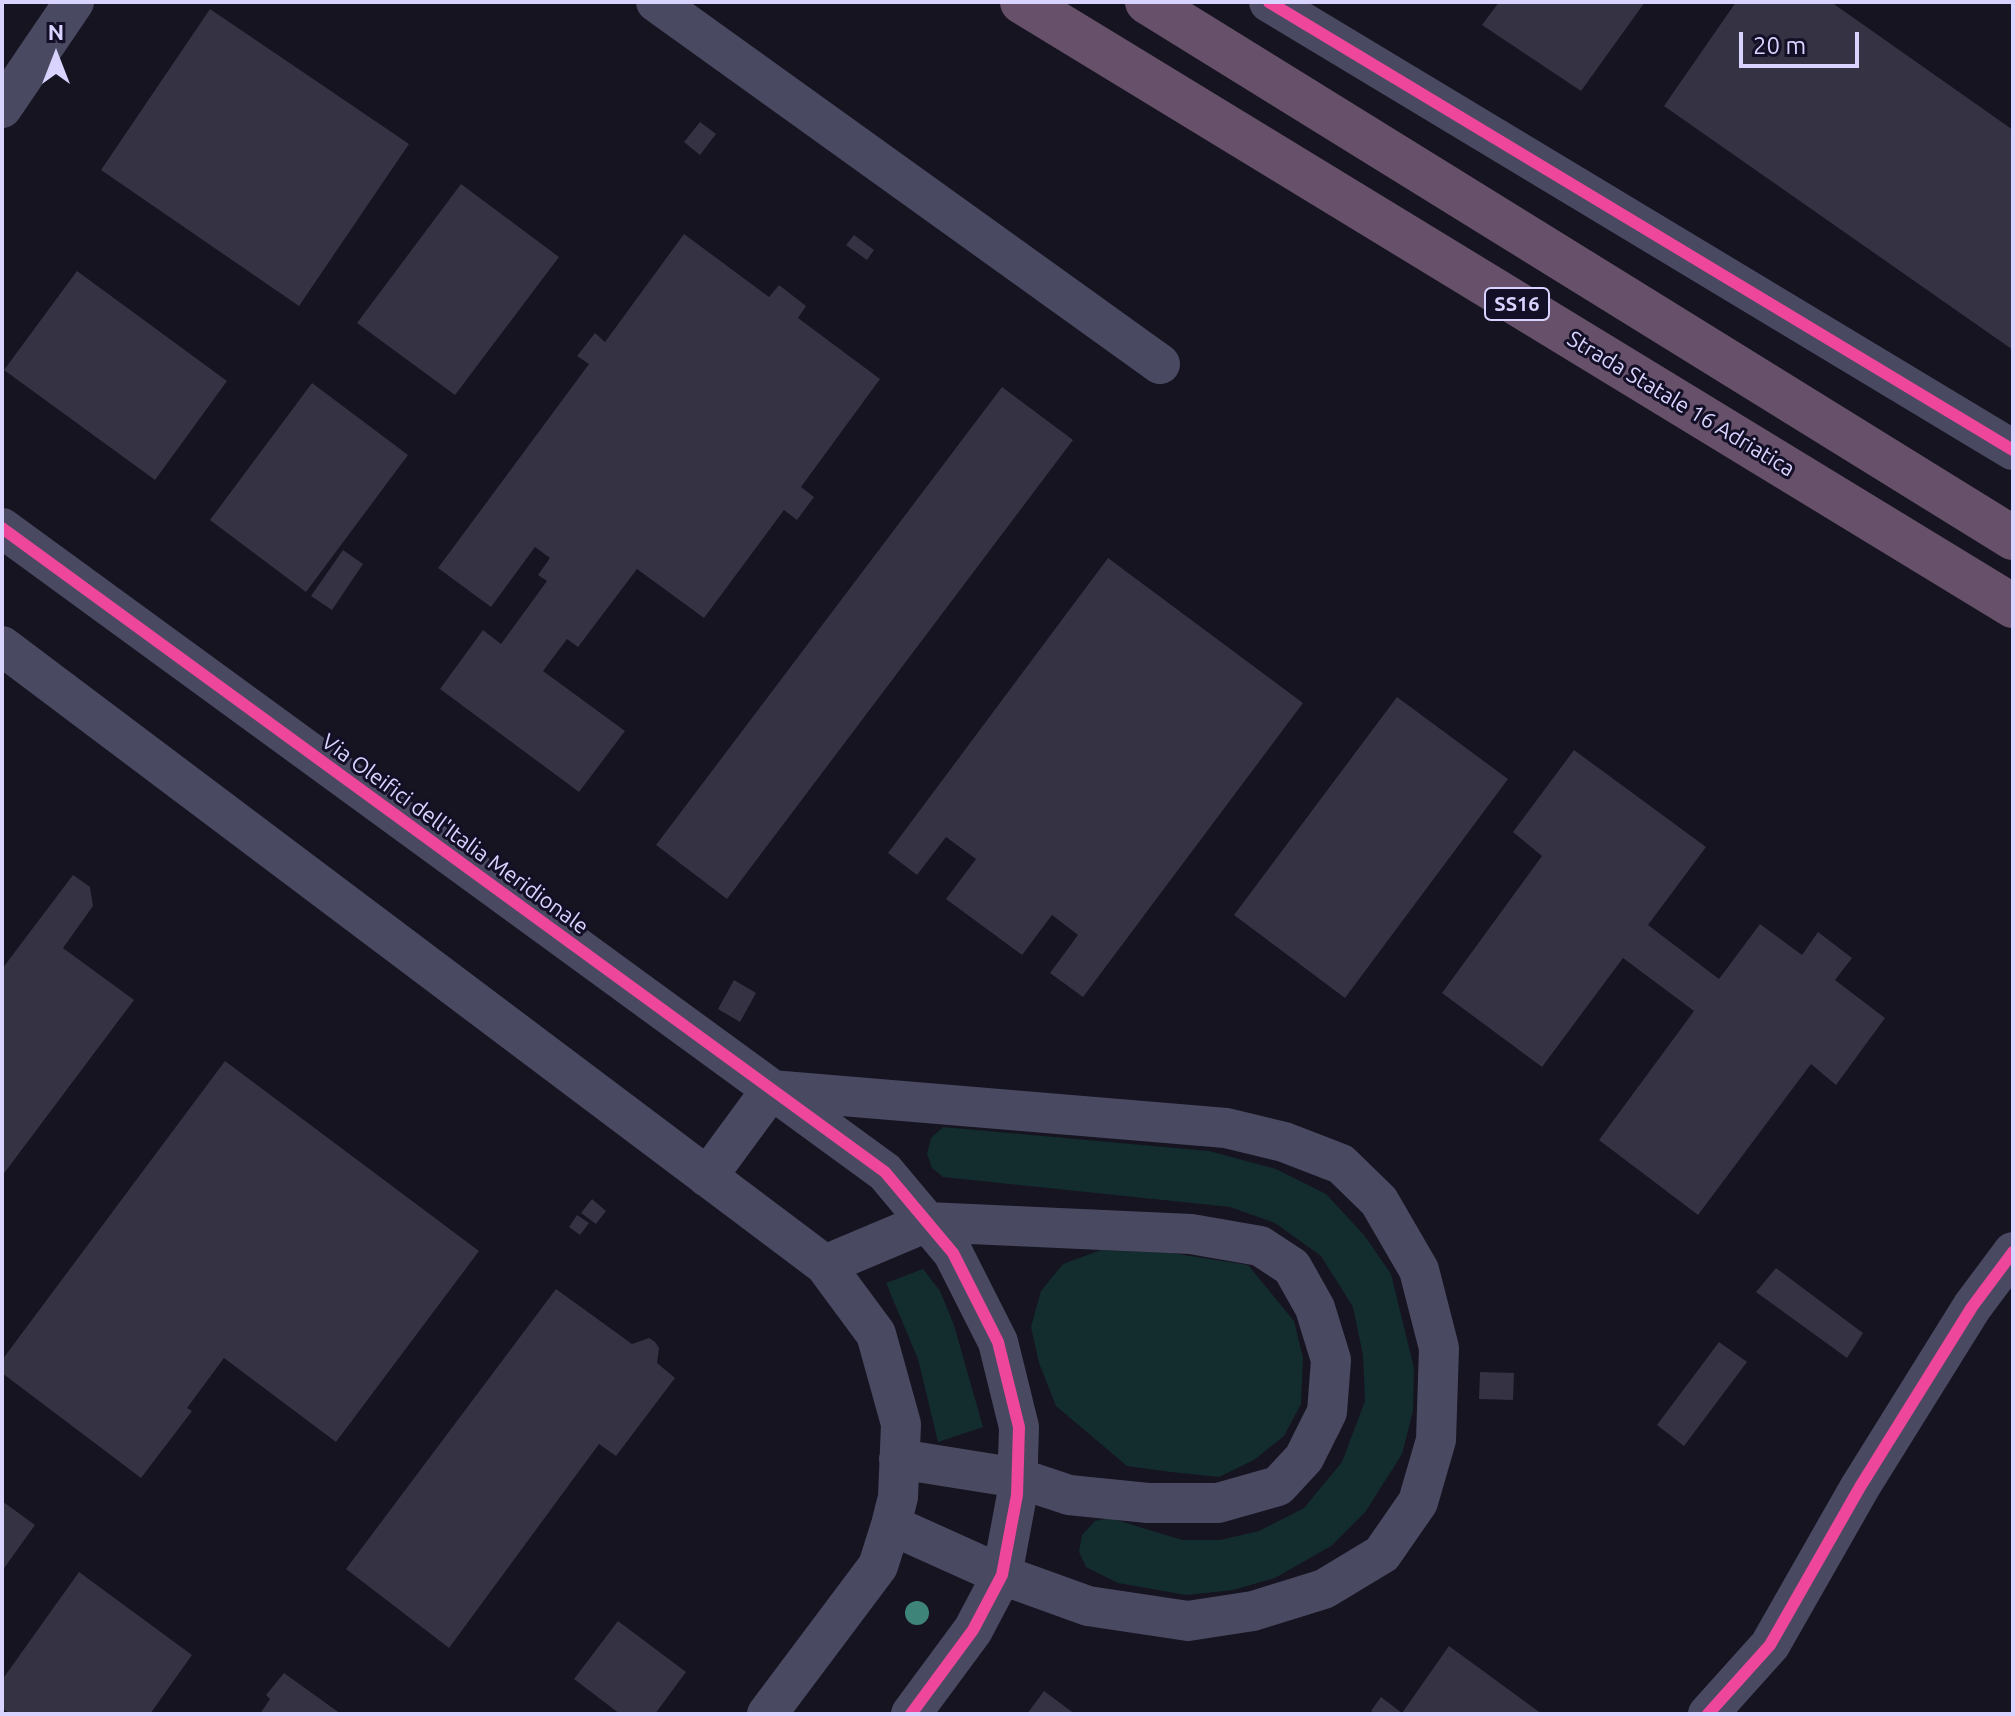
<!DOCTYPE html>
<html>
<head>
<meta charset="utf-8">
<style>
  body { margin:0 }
  #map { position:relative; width:2015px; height:1716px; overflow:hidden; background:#161421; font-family:Ubuntu,sans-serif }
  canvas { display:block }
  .frame { position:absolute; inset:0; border:4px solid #d9d4ff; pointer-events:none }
  .north { position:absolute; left:16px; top:16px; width:80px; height:80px; -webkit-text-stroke:6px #130f26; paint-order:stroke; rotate:0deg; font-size:22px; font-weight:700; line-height:32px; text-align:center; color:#d9d4ff }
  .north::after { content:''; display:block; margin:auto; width:28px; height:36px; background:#d9d4ff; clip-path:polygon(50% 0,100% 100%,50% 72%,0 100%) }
  .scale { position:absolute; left:1739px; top:32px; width:120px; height:36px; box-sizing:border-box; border:4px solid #d9d4ff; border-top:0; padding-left:10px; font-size:24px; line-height:28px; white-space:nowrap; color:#d9d4ff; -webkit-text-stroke:6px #130f26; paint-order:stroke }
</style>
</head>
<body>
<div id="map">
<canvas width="2015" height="1716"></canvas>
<div class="frame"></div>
<div class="north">N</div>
<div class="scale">20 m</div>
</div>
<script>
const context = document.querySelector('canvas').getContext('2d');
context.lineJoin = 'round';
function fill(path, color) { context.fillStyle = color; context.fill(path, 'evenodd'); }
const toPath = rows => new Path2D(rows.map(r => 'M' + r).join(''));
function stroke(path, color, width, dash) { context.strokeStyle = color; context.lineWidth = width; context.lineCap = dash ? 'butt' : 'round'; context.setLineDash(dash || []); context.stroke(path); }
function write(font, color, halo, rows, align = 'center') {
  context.font = font + ' Ubuntu,sans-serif'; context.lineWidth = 6; context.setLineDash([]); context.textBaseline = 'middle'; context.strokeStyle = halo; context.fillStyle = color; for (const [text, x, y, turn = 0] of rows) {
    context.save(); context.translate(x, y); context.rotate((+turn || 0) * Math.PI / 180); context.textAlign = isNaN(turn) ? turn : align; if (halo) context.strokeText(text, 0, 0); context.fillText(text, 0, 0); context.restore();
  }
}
fill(toPath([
  [943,1127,1209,1151,1276,1169,1326,1194,1364,1235,1391,1274,1414,1368,1413,1411,1402,1454,1366,1511,1331,1546,1275,1578,1233,1590,1186,1595,1118,1583,1086,1567,1079,1552,1082,1535,1095,1521,1110,1518,1182,1540,1220,1540,1259,1531,1304,1508,1342,1462,1365,1401,1363,1355,1353,1307,1321,1256,1275,1223,1230,1207,943,1177,932,1168,927,1154,931,1138],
  [1101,1250,1171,1253,1248,1265,1294,1321,1303,1358,1301,1404,1284,1436,1254,1460,1219,1477,1171,1472,1127,1466,1056,1406,1039,1363,1031,1327,1041,1291,1063,1264],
  [923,1269,940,1291,954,1325,983,1427,938,1442,918,1359,886,1283]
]), '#132c2d');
fill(toPath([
  [1499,2,1645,2,1581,91,1482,25],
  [1736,2,1831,2,2013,130,2013,350,1664,106],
  [210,9,409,144,299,306,101,170],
  [700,122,716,134,700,155,684,142],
  [461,184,559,257,455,395,357,323],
  [684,234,769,297,779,285,806,306,798,318,880,379,801,487,814,497,797,520,784,510,704,618,637,569,578,647,567,639,543,671,625,731,579,792,440,689,483,630,501,644,547,581,538,575,550,558,535,547,491,607,438,568,589,364,577,356,595,333,605,342],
  [854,235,874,250,867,260,846,245],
  [77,271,227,381,155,480,4,370],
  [312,383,408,455,306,592,210,520],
  [1002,387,1073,440,727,899,656,845],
  [343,550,363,564,332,610,311,596],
  [1108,558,1303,703,1083,997,1050,973,1078,935,1052,915,1022,955,946,899,976,859,946,837,917,875,888,853],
  [1397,697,1508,779,1345,998,1234,915],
  [1574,750,1706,847,1648,925,1719,979,1760,924,1802,955,1818,932,1852,958,1835,980,1885,1018,1836,1085,1811,1064,1698,1215,1599,1140,1694,1011,1623,958,1542,1067,1442,993,1542,856,1513,832],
  [73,875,90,887,93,906,63,948,134,1000,2,1176,2,969],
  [734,980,756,993,740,1022,718,1009],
  [225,1061,479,1251,336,1442,224,1358,187,1408,192,1411,141,1478,2,1373,2,1360],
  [592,1199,606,1211,596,1224,581,1213],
  [577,1215,589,1223,580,1235,569,1227],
  [1776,1268,1863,1333,1847,1358,1756,1292],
  [556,1289,632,1344,649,1338,655,1342,659,1348,657,1363,675,1378,616,1456,599,1444,449,1648,346,1569],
  [1719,1342,1747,1362,1684,1446,1657,1425],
  [1480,1372,1514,1373,1513,1400,1479,1399],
  [2,1501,35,1525,2,1571],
  [79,1572,192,1655,150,1714,10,1714,2,1708,2,1680],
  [618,1621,686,1672,655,1714,620,1714,574,1679],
  [1449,1646,1542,1714,1376,1714,1371,1711,1381,1697,1402,1713],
  [284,1673,341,1714,260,1714,270,1699,266,1695],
  [1044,1691,1075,1714,1027,1714]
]), '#343243');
stroke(toPath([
  [656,2,1160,364],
  [1269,2,2013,450],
  [2,108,74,2],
  [2,528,885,1172,953,1253,998,1342,1019,1427,1017,1495,1002,1575,973,1630,911,1714],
  [2,646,825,1265,876,1334,901,1424,898,1497,891,1525,878,1566,767,1714],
  [707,1177,771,1090,1226,1128,1284,1142,1341,1164,1379,1201,1419,1270,1439,1348,1436,1440,1418,1502,1382,1554,1324,1589,1253,1611,1188,1621,1088,1606,1002,1575,891,1525],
  [825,1265,927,1222,1191,1234,1260,1246,1292,1267,1315,1308,1331,1360,1327,1412,1304,1458,1278,1486,1218,1503,1148,1503,1069,1495,1018,1478,899,1459],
  [1708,1714,1770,1645,1860,1487,1972,1307,2013,1252]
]), '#4a4962', 40);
stroke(toPath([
  [1022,2,2013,606],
  [1147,2,2013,538]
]), '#67516a', 44);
stroke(toPath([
  [1269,2,2013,450],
  [2,528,885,1172,953,1253,998,1342,1019,1427,1017,1495,1002,1575,973,1630,911,1714],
  [1708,1714,1770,1645,1860,1487,1972,1307,2013,1252]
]), '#ed469a', 12);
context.fillStyle = '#3e8478';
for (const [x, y] of [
  [917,1613]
]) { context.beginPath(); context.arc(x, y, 12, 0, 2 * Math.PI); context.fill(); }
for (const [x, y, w] of [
  [1517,304,64]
]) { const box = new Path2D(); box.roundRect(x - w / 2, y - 16, w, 32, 6); context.fillStyle = '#130f26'; context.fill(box); stroke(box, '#d9d4ff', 2); }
write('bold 20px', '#d9d4ff', null, [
  ["SS16",1517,304]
]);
write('22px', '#d9d4ff', '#130f26', [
  ["Strada Statale 16 Adriatica",1681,404,31],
  ["Via Oleifici dell'Italia Meridionale",455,834,36]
]);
</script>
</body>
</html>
